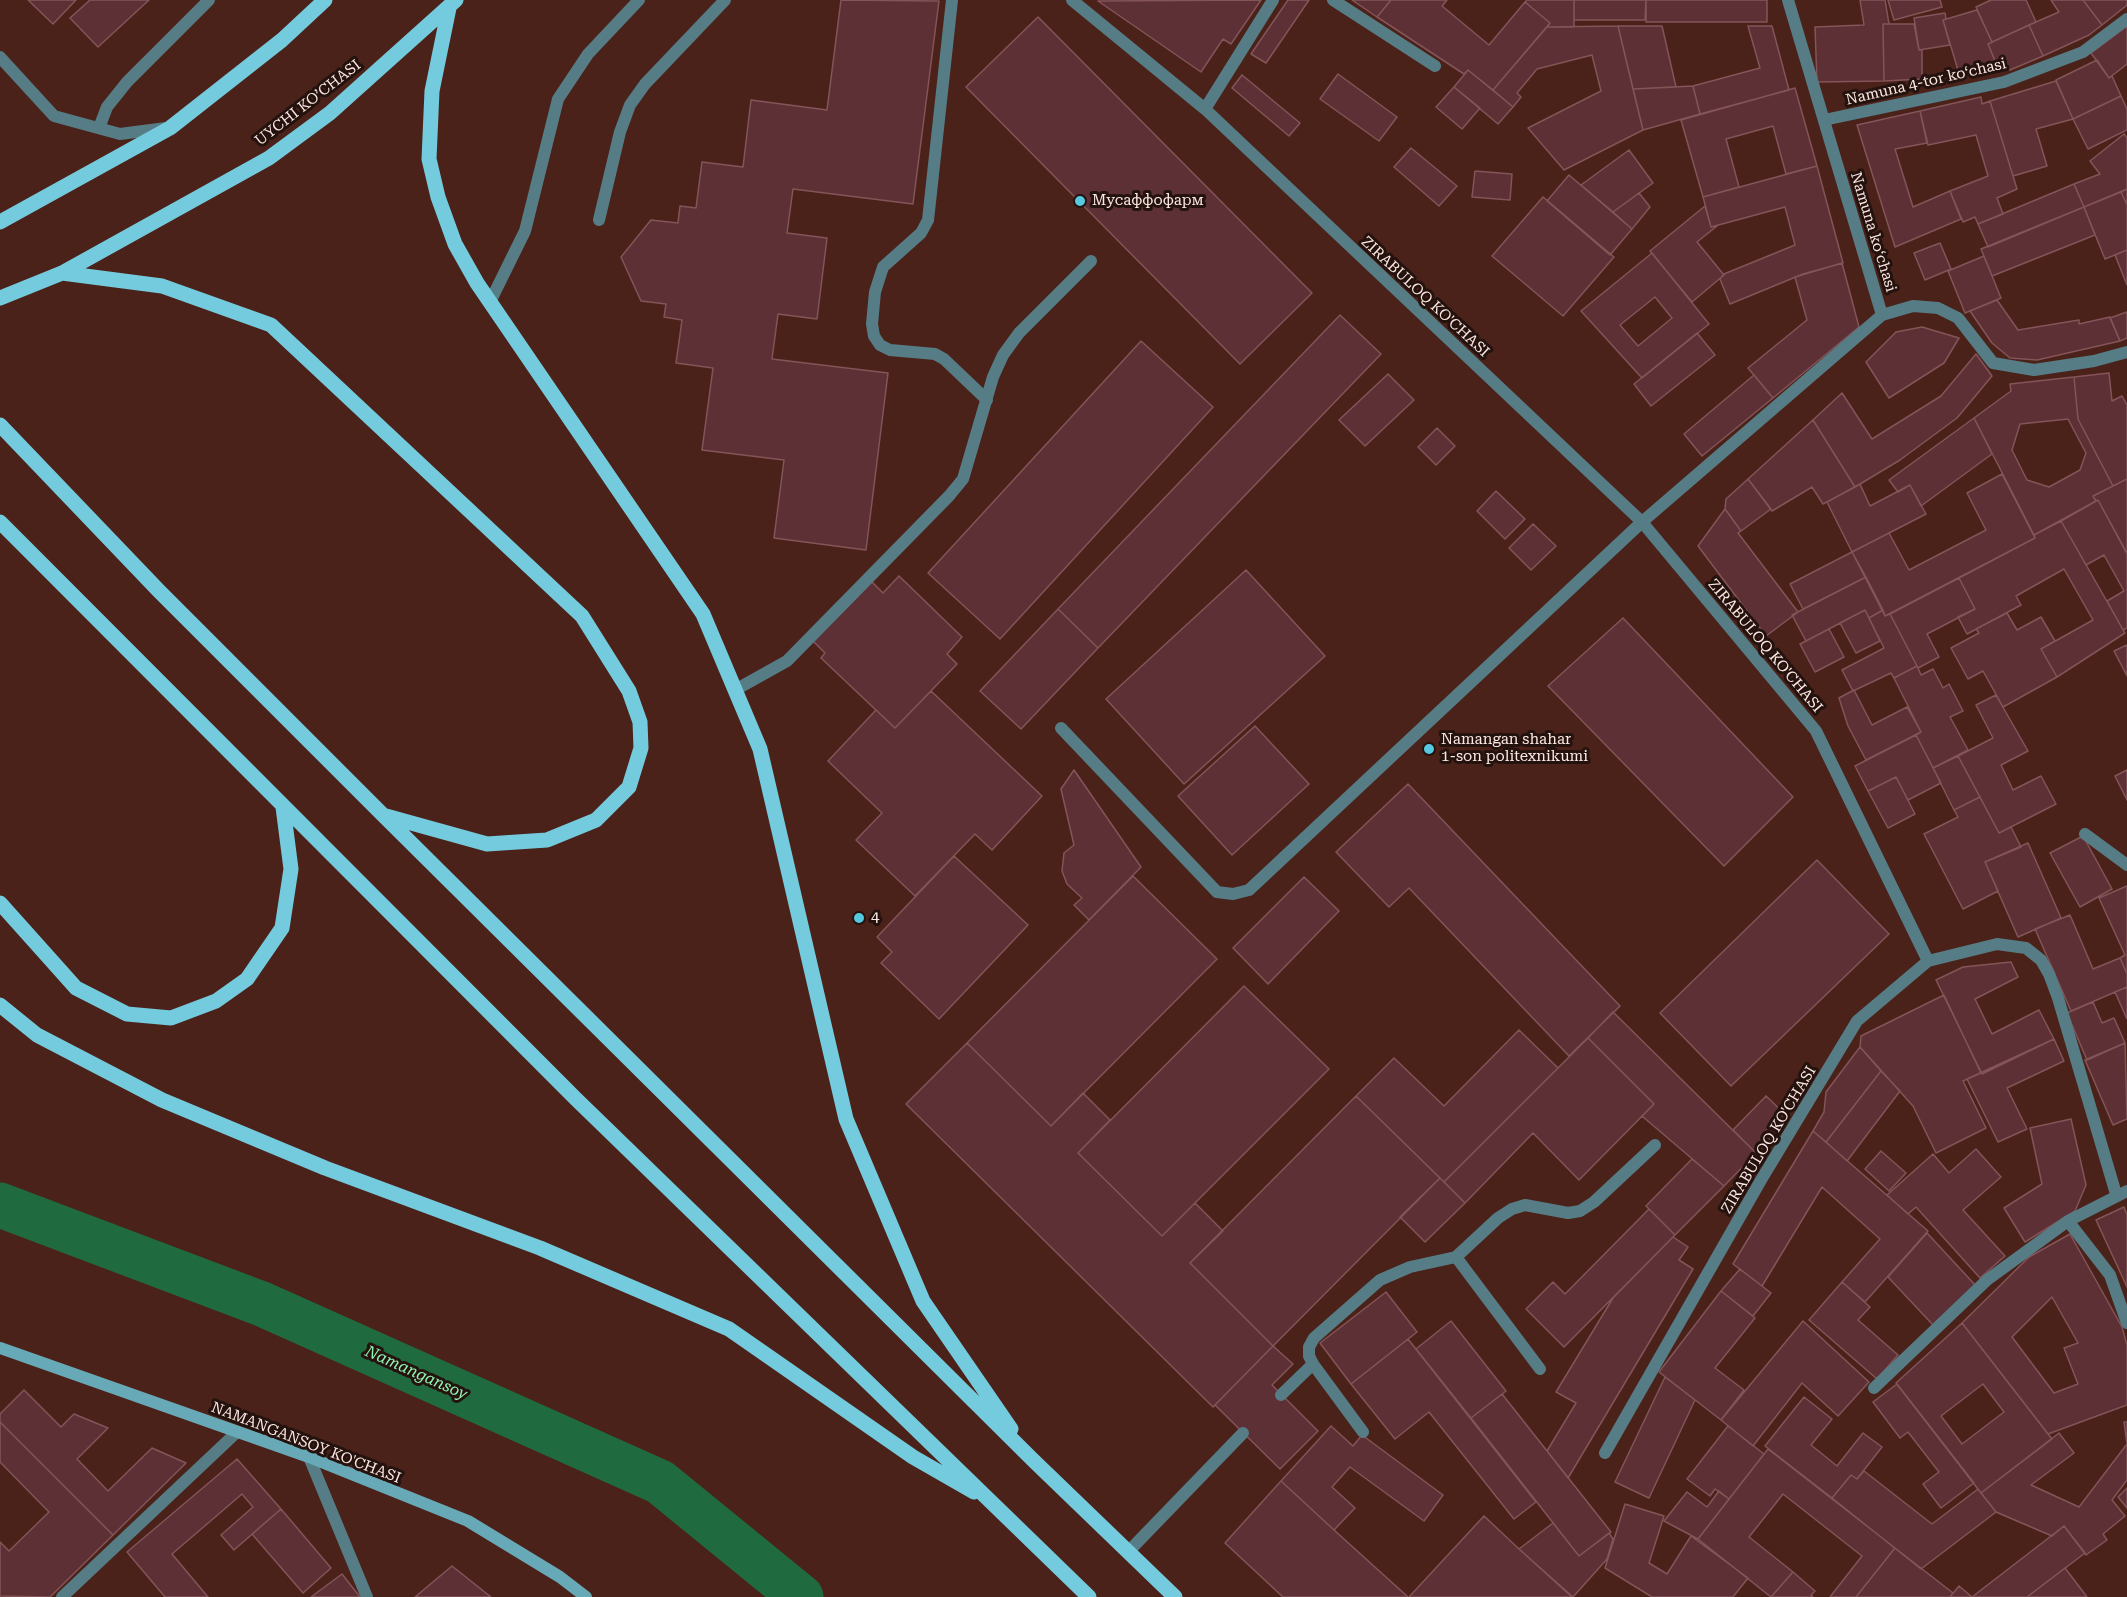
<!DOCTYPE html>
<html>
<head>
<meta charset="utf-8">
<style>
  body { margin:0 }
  canvas { display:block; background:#4a2219 }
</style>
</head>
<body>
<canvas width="2127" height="1597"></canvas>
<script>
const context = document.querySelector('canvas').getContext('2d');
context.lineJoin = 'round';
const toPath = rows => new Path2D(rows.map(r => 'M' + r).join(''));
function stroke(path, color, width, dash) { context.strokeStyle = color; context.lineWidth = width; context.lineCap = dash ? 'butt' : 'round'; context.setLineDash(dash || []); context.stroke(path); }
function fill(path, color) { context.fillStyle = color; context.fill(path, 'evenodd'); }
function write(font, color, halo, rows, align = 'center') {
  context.font = font + ' "Roboto Serif",serif'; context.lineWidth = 6; context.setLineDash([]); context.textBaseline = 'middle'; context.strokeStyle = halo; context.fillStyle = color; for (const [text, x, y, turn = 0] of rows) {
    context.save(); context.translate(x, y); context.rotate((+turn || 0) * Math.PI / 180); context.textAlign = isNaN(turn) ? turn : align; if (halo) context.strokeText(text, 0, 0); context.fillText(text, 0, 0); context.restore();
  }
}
stroke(toPath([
  [0,1205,262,1304,660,1482,801,1597]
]), '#1f6b3f', 45);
const building = toPath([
  [28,0,76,0,53,24,28,0],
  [90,0,149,0,98,47,70,18,90,0],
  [841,0,939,1,913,204,793,189,787,233,827,238,817,319,778,314,772,359,888,373,866,550,774,538,784,460,702,450,713,368,676,363,682,320,664,317,666,304,641,301,621,257,651,220,678,223,680,206,696,208,702,162,743,167,751,100,827,110,841,0],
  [1261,0,1231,44,1223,39,1201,72,1098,1,1261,0],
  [1288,0,1309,0,1266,63,1251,54,1288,0],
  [1352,0,1391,0,1377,17,1352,0],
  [1391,0,1447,0,1442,6,1489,45,1525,2,1550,23,1493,90,1468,70,1464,74,1377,17,1391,0],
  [1527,0,1574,0,1574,27,1547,27,1550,23,1525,2,1527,0],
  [1574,0,1646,0,1645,20,1574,20,1574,0],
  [1646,0,1767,0,1767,22,1646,22,1646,0],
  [1860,0,1885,0,1889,24,1883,24,1884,81,1817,82,1815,27,1864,25,1860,0],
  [1888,0,1940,0,1942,7,1894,20,1888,0],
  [1991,0,2026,0,2036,22,1992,42,1976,7,1991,0],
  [2051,0,2083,0,2102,25,2089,35,2043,56,2029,25,2059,12,2051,0],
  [2083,0,2127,0,2127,5,2102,25,2083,0],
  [1977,10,1992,42,1988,44,1997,66,1960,77,1943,20,1977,10],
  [1945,13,1946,19,1943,20,1950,45,1919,50,1914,18,1945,13],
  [1038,17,1312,293,1240,364,966,87,1038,17],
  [1883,24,1914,24,1919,50,1922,50,1922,79,1884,81,1883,24],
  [2029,25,2043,56,2010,70,2007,64,1998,68,1988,44,2029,25],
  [1618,26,1643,130,1564,170,1528,128,1601,91,1592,55,1537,69,1517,93,1521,97,1513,107,1493,90,1547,27,1618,26],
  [1618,26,1662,26,1676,87,1633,89,1618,26],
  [1748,26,1772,26,1789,90,1700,114,1693,86,1760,68,1748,26],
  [2127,26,2127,64,2109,78,2091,53,2127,26],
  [2097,60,2109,78,2112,76,2121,96,2073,119,2056,80,2097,60],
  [1468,70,1513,107,1498,124,1454,87,1468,70],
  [1338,74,1397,117,1379,141,1320,99,1338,74],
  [1242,75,1300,123,1289,136,1232,88,1242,75],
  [2056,81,2073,119,2036,129,2047,166,2013,176,1990,101,2056,81],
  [1693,86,1700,114,1643,130,1633,89,1693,86],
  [1454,87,1480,108,1462,129,1436,107,1454,87],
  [1795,88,1817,166,1786,174,1773,126,1726,139,1739,187,1703,197,1681,120,1795,88],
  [2121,96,2127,109,2127,130,2088,149,2073,119,2121,96],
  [1981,97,1982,104,1990,101,2017,189,1997,198,2003,214,1978,224,1975,217,1963,222,1950,191,1988,176,1976,135,1928,145,1920,111,1981,97],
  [1920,111,1927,143,1895,149,1913,207,1950,191,1961,219,1895,247,1857,125,1920,111],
  [2124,134,2127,138,2127,189,2084,207,2074,184,2100,174,2090,161,2124,134],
  [1411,148,1457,186,1439,206,1394,167,1411,148],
  [1629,150,1653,183,1613,212,1581,185,1629,150],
  [1817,166,1843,263,1803,274,1730,304,1720,279,1724,274,1795,245,1785,207,1711,227,1703,197,1817,166],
  [1475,171,1512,174,1510,200,1472,197,1475,171],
  [1569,175,1632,229,1610,255,1547,201,1569,175],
  [2074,184,2084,207,1988,247,1978,224,2074,184],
  [2127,189,2127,205,2121,192,2127,189],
  [2121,192,2127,205,2127,250,2105,259,2084,207,2121,192],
  [1639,193,1650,207,1632,229,1613,212,1639,193],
  [1543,197,1614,257,1563,316,1492,256,1543,197],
  [1705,206,1711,227,1717,226,1697,242,1724,275,1692,302,1650,251,1705,206],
  [2084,207,2095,235,1992,276,1981,249,2084,207],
  [1940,243,1951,269,1925,280,1914,253,1940,243],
  [2127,250,2127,285,2115,255,2127,250],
  [1652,253,1709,324,1642,378,1581,311,1652,253],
  [1655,297,1672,318,1638,346,1620,325,1655,297],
  [1984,256,2001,298,1965,313,1948,271,1984,256],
  [1842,263,1859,327,1773,398,1748,368,1807,320,1795,277,1842,263],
  [1997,300,2018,330,2079,320,2079,324,2110,317,2120,341,2037,360,2010,358,1992,343,1970,311,1997,300],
  [2127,312,2127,338,2120,341,2110,318,2127,312],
  [1340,315,1381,354,1098,648,1058,609,1340,315],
  [1922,327,1959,338,1944,363,1889,398,1866,362,1896,332,1922,327],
  [1697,333,1715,355,1651,406,1634,384,1697,333],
  [1141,341,1213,407,1000,639,928,573,1141,341],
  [1976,354,1992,376,1957,418,1900,460,1855,487,1813,420,1842,393,1872,439,1941,396,1976,354],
  [2109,373,2112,401,2122,396,2127,405,2127,479,2113,486,2078,419,2074,377,2109,373],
  [1388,374,1414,400,1365,446,1339,420,1388,374],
  [1754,375,1773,398,1702,456,1684,434,1754,375],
  [2074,377,2078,419,2113,486,2093,496,2096,501,2034,535,1974,418,2011,391,2010,384,2074,377],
  [2068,419,2086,453,2080,470,2049,487,2027,480,2012,450,2020,424,2068,419],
  [1974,418,1992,454,1921,506,1910,485,1898,492,1889,480,1974,418],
  [1813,420,1855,487,1823,504,1812,487,1772,511,1748,479,1813,420],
  [1437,428,1455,446,1436,465,1418,447,1437,428],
  [2002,474,2035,538,1885,616,1852,552,1889,533,1909,570,1986,530,1967,493,2002,474],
  [1748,479,1771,509,1741,531,1725,509,1726,499,1748,479],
  [2127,479,2127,553,2098,500,2096,501,2093,496,2127,479],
  [1860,484,1870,506,1910,485,1926,514,1852,552,1827,502,1860,484],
  [1496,491,1525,519,1505,539,1477,511,1496,491],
  [2098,500,2127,554,2127,628,2123,630,2107,601,2124,591,2104,555,2086,565,2061,521,2098,500],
  [1725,509,1741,531,1738,533,1798,612,1766,636,1698,546,1725,509],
  [2061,521,2125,633,2057,677,2041,649,2093,620,2064,569,2016,596,2021,605,1967,634,1958,617,1975,609,1959,578,2035,538,2034,535,2061,521],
  [1533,524,1556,546,1531,570,1509,548,1533,524],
  [1852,552,1866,577,1803,609,1790,584,1852,552],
  [1246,570,1325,656,1184,784,1106,699,1246,570],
  [899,576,962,637,947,654,957,664,895,728,821,658,825,653,813,641,871,581,883,593,899,576],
  [1866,577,1883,610,1869,618,1865,610,1806,641,1792,615,1866,577],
  [1959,578,1975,609,1927,634,1939,657,1918,668,1890,614,1959,578],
  [1058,609,1098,648,1021,729,980,691,1058,609],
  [1865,610,1880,641,1856,653,1840,623,1865,610],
  [1883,610,1885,616,1890,614,1917,666,1894,678,1891,673,1853,691,1842,670,1884,648,1869,618,1883,610],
  [2007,613,2017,630,2041,617,2055,641,2041,649,2057,677,2003,707,1983,671,1968,679,1951,648,1979,633,1976,629,2007,613],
  [1623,618,1793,797,1724,866,1548,686,1623,618],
  [1829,629,1844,657,1815,672,1800,644,1829,629],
  [2127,645,2127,676,2114,651,2127,645],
  [1917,666,1921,675,1933,669,1943,688,1949,684,1963,711,1950,717,1968,750,1933,768,1916,735,1921,732,1894,678,1917,666],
  [1854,690,1872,725,1907,707,1921,732,1866,760,1848,726,1839,698,1854,690],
  [931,691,1042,796,992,850,975,834,915,896,856,840,882,813,828,761,876,710,895,728,931,691],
  [1996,695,2028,751,2001,765,2013,790,2041,776,2056,804,1999,833,1958,756,1993,738,1976,705,1996,695],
  [1255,726,1309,784,1232,855,1178,796,1255,726],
  [1916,735,1941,783,1908,800,1896,777,1868,791,1855,766,1916,735],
  [1958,756,1980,797,1954,810,1933,768,1958,756],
  [1074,770,1141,867,1089,920,1074,905,1082,898,1067,884,1062,871,1064,853,1074,845,1061,789,1074,770],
  [2127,770,2127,800,2115,776,2127,770],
  [1896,777,1915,814,1888,828,1868,791,1896,777],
  [1408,784,1620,1006,1569,1056,1409,888,1389,907,1336,852,1408,784],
  [1980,797,1999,833,2011,827,2021,847,1985,862,1998,891,1963,909,1924,834,1958,817,1954,810,1980,797],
  [2083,836,2112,889,2080,907,2050,853,2083,836],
  [2028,843,2061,918,2018,937,1985,862,2028,843],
  [954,856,1028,925,939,1019,881,963,892,952,877,937,954,856],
  [1817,860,1889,934,1731,1086,1660,1013,1817,860],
  [1133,876,1217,959,1051,1126,967,1043,1133,876],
  [1304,877,1339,911,1268,984,1233,948,1304,877],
  [2127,886,2127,974,2120,958,2125,955,2099,898,2127,886],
  [2070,915,2093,969,2120,958,2127,974,2127,987,2071,1011,2035,929,2070,915],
  [2011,962,2018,977,1975,999,1992,1034,2039,1010,2054,1039,1982,1074,1936,980,1963,967,2011,962],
  [1244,986,1329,1069,1162,1236,1078,1153,1244,986],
  [2127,987,2127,1019,2115,992,2127,987],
  [1944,995,1981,1073,1963,1081,1986,1128,1936,1153,1913,1106,1860,1047,1861,1036,1944,995],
  [2093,1002,2102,1023,2114,1018,2125,1043,2087,1060,2067,1013,2093,1002],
  [1613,1012,1756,1153,1724,1186,1642,1116,1654,1104,1588,1038,1613,1012],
  [1519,1030,1558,1068,1444,1182,1356,1096,1394,1058,1444,1106,1519,1030],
  [1588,1038,1654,1104,1579,1180,1533,1133,1465,1203,1444,1182,1588,1038],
  [2054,1039,2064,1061,2007,1088,2027,1129,1998,1142,1967,1079,2054,1039],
  [967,1043,1051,1126,1083,1093,1110,1120,1078,1153,1162,1236,1195,1203,1223,1231,1190,1263,1273,1346,1213,1407,906,1104,967,1043],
  [2125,1043,2127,1119,2113,1125,2085,1060,2125,1043],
  [1860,1047,1881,1071,1826,1142,1813,1131,1824,1112,1826,1092,1860,1047],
  [1881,1071,1900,1091,1847,1161,1826,1142,1881,1071],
  [1356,1096,1440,1178,1273,1346,1190,1263,1356,1096],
  [1766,1096,1790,1119,1756,1153,1733,1130,1766,1096],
  [2071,1119,2086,1185,2075,1211,2025,1242,2004,1208,2042,1184,2030,1128,2071,1119],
  [1813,1131,1928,1231,1865,1302,1842,1282,1880,1239,1822,1187,1762,1286,1733,1264,1813,1131],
  [1976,1149,2001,1177,1963,1210,2005,1256,1980,1278,1916,1207,1908,1214,1887,1195,1933,1154,1949,1173,1976,1149],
  [1881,1151,1906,1173,1889,1191,1865,1169,1881,1151],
  [1692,1159,1724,1186,1675,1235,1646,1206,1692,1159],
  [1440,1178,1465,1203,1425,1242,1400,1217,1440,1178],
  [2124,1207,2127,1215,2127,1287,2096,1220,2124,1207],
  [1649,1209,1675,1235,1564,1347,1526,1309,1553,1282,1565,1294,1649,1209],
  [1927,1233,1977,1287,1934,1326,1888,1277,1927,1233],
  [2070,1234,2122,1327,2127,1345,2127,1405,2048,1434,1962,1323,2029,1257,2070,1234],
  [2052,1297,2078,1343,2064,1348,2078,1384,2054,1393,2012,1337,2052,1297],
  [1673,1237,1688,1247,1679,1260,1693,1269,1568,1478,1547,1451,1576,1403,1556,1392,1613,1298,1673,1237],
  [1740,1269,1771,1293,1753,1316,1721,1291,1740,1269],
  [1842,1282,1870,1307,1858,1320,1898,1355,1877,1379,1809,1320,1842,1282],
  [1721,1291,1755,1318,1715,1368,1744,1390,1721,1420,1659,1372,1721,1291],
  [1386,1292,1417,1332,1351,1384,1320,1343,1386,1292],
  [1451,1321,1506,1391,1471,1418,1416,1349,1451,1321],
  [1803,1321,1869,1382,1838,1416,1802,1383,1753,1446,1721,1420,1803,1321],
  [1962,1323,2052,1439,1981,1493,1896,1383,1962,1323],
  [1983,1384,2004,1412,1962,1444,1941,1416,1983,1384],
  [1408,1339,1536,1502,1514,1519,1429,1412,1395,1439,1351,1384,1408,1339],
  [1273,1346,1293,1364,1272,1385,1318,1431,1280,1469,1215,1405,1273,1346],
  [1665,1377,1695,1400,1649,1498,1615,1482,1665,1377],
  [1897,1384,1974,1483,1941,1508,1923,1484,1939,1472,1908,1432,1900,1438,1873,1402,1897,1384],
  [24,1390,61,1427,74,1414,108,1428,77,1459,108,1491,152,1448,186,1463,113,1535,0,1422,0,1414,24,1390],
  [1502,1394,1611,1532,1579,1556,1471,1418,1502,1394],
  [1804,1397,1832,1419,1811,1445,1837,1466,1863,1433,1882,1447,1857,1479,1851,1475,1832,1498,1765,1446,1804,1397],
  [0,1422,113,1535,50,1597,0,1596,0,1542,9,1551,49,1512,0,1462,0,1422],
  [2124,1422,2127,1422,2127,1480,2112,1500,2125,1516,2103,1534,2107,1540,2086,1555,2064,1526,2052,1536,1996,1512,1981,1493,2059,1433,2074,1453,2031,1485,2079,1507,2127,1444,2124,1422],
  [1331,1426,1353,1446,1362,1435,1443,1495,1424,1521,1350,1467,1332,1487,1355,1508,1334,1530,1281,1481,1331,1426],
  [1728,1426,1764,1454,1729,1499,1715,1489,1710,1496,1687,1479,1728,1426],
  [1768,1449,1895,1548,1856,1597,1830,1597,1862,1556,1783,1494,1749,1537,1793,1572,1771,1597,1698,1539,1768,1449],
  [237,1459,281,1509,234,1550,221,1535,253,1507,242,1494,172,1554,208,1597,165,1597,127,1552,237,1459],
  [1864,1471,1932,1524,1978,1489,1996,1512,1921,1569,1832,1498,1851,1475,1857,1479,1864,1471],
  [1281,1481,1334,1530,1408,1597,1283,1597,1225,1543,1281,1481],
  [2127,1488,2127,1508,2118,1497,2127,1488],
  [1719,1491,1729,1499,1698,1539,1664,1521,1687,1492,1707,1507,1719,1491],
  [1625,1504,1664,1516,1649,1563,1667,1574,1691,1536,1748,1578,1733,1597,1652,1597,1605,1568,1625,1504],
  [281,1509,331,1568,303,1593,252,1534,281,1509],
  [1484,1516,1519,1549,1572,1597,1409,1597,1484,1516],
  [1553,1523,1579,1556,1609,1533,1613,1539,1607,1559,1573,1597,1519,1549,1553,1523],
  [2064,1526,2085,1553,2027,1597,1950,1597,1959,1586,1972,1597,2064,1526],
  [1895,1548,1953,1593,1950,1597,1856,1597,1895,1548],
  [452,1566,491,1597,415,1597,452,1566],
  [2065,1568,2087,1597,2027,1597,2065,1568],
  [1793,1572,1815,1591,1811,1595,1813,1597,1771,1597,1793,1572],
  [342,1574,360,1597,311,1597,342,1574]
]);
fill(building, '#5c3035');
stroke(building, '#845459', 1.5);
stroke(toPath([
  [952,0,928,220,921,233,883,267,875,292,872,324,874,336,880,345,890,350,935,354,944,359,987,400],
  [0,57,54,116,120,134,166,128],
  [99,128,107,107,127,82,209,0],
  [599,220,620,132,630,105,645,84,725,0],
  [490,302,525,231,558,99,588,54,639,0],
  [735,690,787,661,949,496,963,479,993,377,1003,355,1019,333,1091,261],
  [1061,728,1217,892,1233,894,1249,890,1642,522],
  [1456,1257,1540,1369],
  [1313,1364,1363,1432],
  [1281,1395,1313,1364,1309,1356,1309,1347,1314,1338,1380,1280,1410,1267,1456,1257,1498,1218,1512,1209,1525,1205,1568,1213,1580,1211,1594,1202,1655,1145],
  [1128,1552,1243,1433],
  [62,1597,237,1432]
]), '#567d86', 12);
stroke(toPath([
  [1072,0,1205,109,1642,522,1816,731,1928,961,1857,1021,1761,1180,1605,1453],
  [1333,0,1435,66],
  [1788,0,1882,315,1913,306,1938,308,1958,318,1993,363,2034,370,2094,361,2127,352],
  [1205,109,1273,0],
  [1824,120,2004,82,2083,52,2127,19],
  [1642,522,1882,315],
  [2085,834,2127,865],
  [1928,961,1997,944,2026,948,2041,960,2049,974,2058,998,2116,1194],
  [2068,1221,2110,1275,2127,1323],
  [1874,1388,1987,1280,2068,1221,2127,1191],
  [309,1457,367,1597]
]), '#567d86', 12);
stroke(toPath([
  [0,1348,309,1457,468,1521,560,1577,586,1597]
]), '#68a9b8', 12);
stroke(toPath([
  [449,8,432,91,429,159,438,197,455,244,477,283,703,614,760,749,846,1119,923,1301,1011,1429],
  [0,222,170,128,282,40,325,0],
  [62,273,162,286,271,325,582,616,629,691,640,722,641,748,629,787,596,820,547,840,487,844,386,816],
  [0,298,62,273,269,158,330,113,456,0],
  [0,425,159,591,384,816,1034,1461,1175,1597],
  [0,522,576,1099,1089,1597],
  [0,903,76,988,127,1014,171,1018,216,1001,247,979,282,928,291,869,283,807],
  [0,1005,37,1035,162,1100,325,1168,540,1248,729,1329,913,1457,974,1492]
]), '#75cbde', 15);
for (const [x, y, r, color] of [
  [1080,201,6,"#56c9e1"],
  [1429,749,6,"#56c9e1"],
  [859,918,6,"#56c9e1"]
]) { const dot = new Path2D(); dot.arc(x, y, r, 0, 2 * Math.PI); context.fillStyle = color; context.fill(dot); stroke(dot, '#24120e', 2); }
write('15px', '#fde7e2', '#24120e', [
  ["Namuna 4-tor koʻchasi",1926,82,-13],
  ["UYCHI KO’CHASI",308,103,-38],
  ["Namuna koʻchasi",1873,232,73],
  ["ZIRABULOQ KO'CHASI",1425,297,43],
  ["ZIRABULOQ KO'CHASI",1765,646,50],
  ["ZIRABULOQ KO'CHASI",1769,1140,-59],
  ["NAMANGANSOY KO'CHASI",306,1443,21]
]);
write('15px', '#fde7e2', '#24120e', [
  ["Мусаффофарм",1092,201],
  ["Namangan shahar",1441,740],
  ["1-son politexnikumi",1441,757],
  ["4",871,918]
], 'left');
write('italic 16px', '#90f4b1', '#24120e', [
  ["Namangansoy",416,1373,24]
]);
</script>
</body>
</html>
